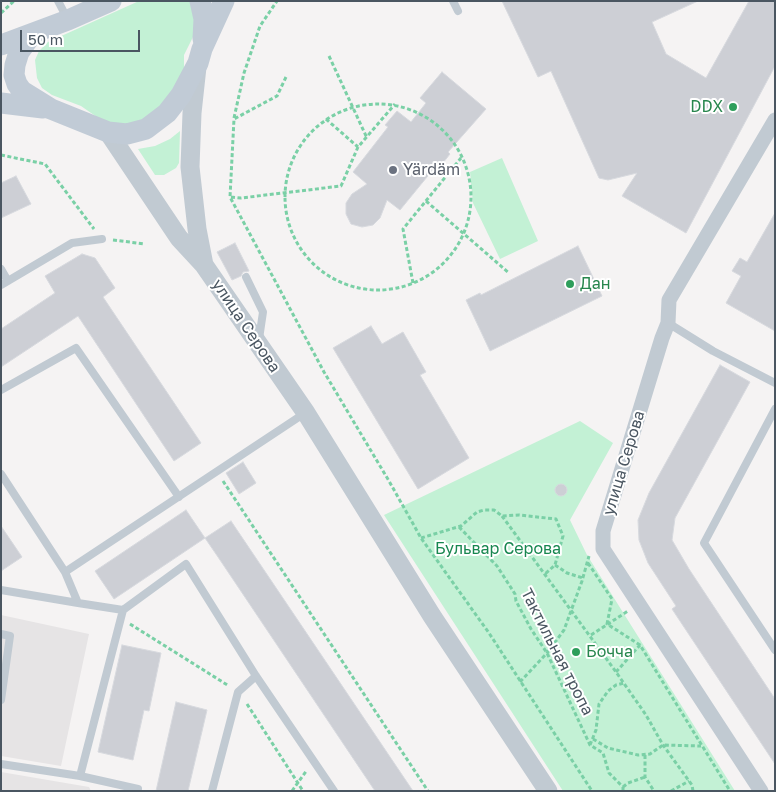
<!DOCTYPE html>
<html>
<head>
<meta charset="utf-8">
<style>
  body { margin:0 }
  #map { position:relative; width:776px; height:792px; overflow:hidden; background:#f5f3f3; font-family:"Golos Text",sans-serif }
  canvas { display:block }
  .frame { position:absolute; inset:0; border:2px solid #4a5661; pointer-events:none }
  .scale { position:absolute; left:20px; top:30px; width:120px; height:22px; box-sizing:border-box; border:2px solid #4a5661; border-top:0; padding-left:6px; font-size:15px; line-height:18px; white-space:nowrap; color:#4a5661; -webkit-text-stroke:4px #fff; paint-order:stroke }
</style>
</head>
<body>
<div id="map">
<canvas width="776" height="792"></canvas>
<div class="frame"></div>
<div class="scale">50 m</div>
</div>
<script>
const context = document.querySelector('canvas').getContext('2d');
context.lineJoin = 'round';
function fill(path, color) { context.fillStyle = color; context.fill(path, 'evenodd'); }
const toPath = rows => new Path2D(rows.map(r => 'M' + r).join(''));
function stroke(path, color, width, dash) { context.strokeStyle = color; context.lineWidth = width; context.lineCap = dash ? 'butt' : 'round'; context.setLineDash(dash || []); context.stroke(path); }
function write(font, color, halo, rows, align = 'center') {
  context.font = font + ' "Golos Text",sans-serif'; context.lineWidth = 4; context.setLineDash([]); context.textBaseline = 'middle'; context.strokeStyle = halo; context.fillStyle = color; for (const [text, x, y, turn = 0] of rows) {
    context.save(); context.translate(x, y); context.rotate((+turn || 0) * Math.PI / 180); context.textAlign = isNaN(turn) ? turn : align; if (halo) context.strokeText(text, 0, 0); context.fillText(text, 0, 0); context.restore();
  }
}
fill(toPath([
  [1,615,89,634,61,766,1,756],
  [1,772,89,787,91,791,1,791]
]), '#e6e4e5');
fill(toPath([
  [139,1,193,1,196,7,193,37,184,55,184,70,161,109,131,126,104,122,81,106,52,95,42,88,37,78,35,60,39,51,48,42],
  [180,131,179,163,176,168,164,175,155,175,138,149,155,146,170,139],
  [502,158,538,241,500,259,473,203,470,172],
  [580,421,613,443,570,520,587,555,735,791,563,791,384,515]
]), '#c3f1d5');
const building = toPath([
  [502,1,698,1,652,22,666,54,706,78,749,1,775,1,775,66,686,233,622,196,637,173,608,180,599,178,551,71,538,77,502,1],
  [442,72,486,109,448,152,450,154,439,168,436,166,400,210,387,200,380,218,373,225,362,227,351,224,346,214,346,203,352,194,367,184,353,172,388,127,385,125,397,111,411,122,426,103,420,98,442,72],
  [16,176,31,204,1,218,1,183,16,176],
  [775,213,775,331,726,303,741,276,732,271,740,258,747,262,775,213],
  [235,243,249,271,243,272,241,276,232,280,217,252,235,243],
  [578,246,602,296,490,351,466,300,480,293,481,295,578,246],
  [82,254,95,258,115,288,103,297,201,443,174,461,78,316,1,367,1,329,55,293,45,276,82,254],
  [371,326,382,344,403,332,426,372,420,375,469,458,418,489,333,348,371,326],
  [720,365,750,382,675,518,672,540,689,569,775,699,775,764,672,609,676,606,648,563,639,540,638,520,649,493,720,365],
  [243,462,256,483,239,494,226,473,243,462],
  '555 490a6 6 0 1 1 12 0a6 6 0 1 1-12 0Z',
  [186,510,205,538,114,599,95,571,186,510],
  [231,521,413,791,375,791,218,557,205,538,231,521],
  [1,526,22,557,1,571,1,526],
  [122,645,161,653,149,711,144,710,133,760,98,752,122,645],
  [176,702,207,710,188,791,156,791,176,702]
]);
fill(building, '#cdcfd5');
stroke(building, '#d7d9de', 1);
stroke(toPath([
  [1,13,14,1],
  [329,56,367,138],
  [286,77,277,96,234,119,230,197,324,372,389,481,421,538,489,633,592,791],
  '285 197a93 93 0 1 1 186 0a93 93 0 1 1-186 0Z',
  [234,118,244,73,260,26,277,1],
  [326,119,358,147],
  [1,155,45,164,94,229],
  [231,197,241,198,341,186,358,147,395,104],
  [426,201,509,273],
  [113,240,145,244],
  [413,283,403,229,461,158],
  [223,481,428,791],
  [502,516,616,672,646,715,663,745,692,785,693,791],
  [459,527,497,566,515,594,516,601,531,629,547,653,590,745,603,753,609,773,623,787,623,791],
  [421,538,461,526,477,512,484,510,494,510,502,516,519,515,556,519,563,536,555,565,545,574],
  [588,563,612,599,607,624,640,645,730,791],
  [555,565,567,573,583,578],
  [130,624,229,686],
  [591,635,628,611],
  [616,672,640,645],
  [520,682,547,653,564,630,582,581,589,556],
  [247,704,303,791],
  [593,739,608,748,638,755,650,754,663,745,701,746],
  [590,745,596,730,599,704,608,691,616,685,624,683],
  [645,755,645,777,654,791],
  [623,787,628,783,645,777],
  [292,791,307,770],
  [671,791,689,781]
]), '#7ad0a6', 3, [4, 2.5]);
stroke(toPath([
  [58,1,67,18],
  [453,1,458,11],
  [1,269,8,281],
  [246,277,263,312,259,339],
  [1,285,72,243,102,239],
  [668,323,713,351,775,383],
  [1,390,76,348,179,497],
  [775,409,704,543,775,650],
  [1,474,65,572],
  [1,590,78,603],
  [123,610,78,603,65,572,305,413],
  [1,634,10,636,1,700],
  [1,764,80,776,123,610,186,564,256,676,334,791],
  [80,776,138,789,137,791],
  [212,791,238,692,256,676]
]), '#c1cad2', 8);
stroke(toPath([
  [761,791,603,549,603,531,662,338,668,323,669,300,775,120]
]), '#c1cad2', 15);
stroke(toPath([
  [197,67,192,113,190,167,197,229,204,265],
  [108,132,179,238,204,265,306,413,432,616,548,791]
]), '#c1cad2', 19);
stroke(toPath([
  [200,1,204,19,203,39],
  [32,34,19,52,15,65,14,75,17,84,22,91,51,109,108,132,127,134,146,129,167,113,181,95,198,63,202,49,224,1],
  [1,45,68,20,111,1],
  [1,103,43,108]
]), '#c1cbd6', 21);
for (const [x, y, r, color] of [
  [733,107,5,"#2e9e5b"],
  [393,170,5,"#6b7280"],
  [570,284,5,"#2e9e5b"],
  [576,652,5,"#2e9e5b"]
]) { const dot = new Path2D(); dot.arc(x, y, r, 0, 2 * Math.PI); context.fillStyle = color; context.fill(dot); stroke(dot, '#fff', 2); }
write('16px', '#27864d', '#fff', [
  ["DDX",723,107,"right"],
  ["Дан",580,284],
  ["Бочча",586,652]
], 'left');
write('16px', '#5b616d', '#fff', [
  ["Yärdäm",403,170]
], 'left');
write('16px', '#4a5661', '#fff', [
  ["улица Серова",246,326,56],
  ["улица Серова",624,463,-73],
  ["Тактильная тропа",557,652,63]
]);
write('16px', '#17864f', '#fff', [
  ["Бульвар Серова",498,549]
]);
</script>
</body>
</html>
